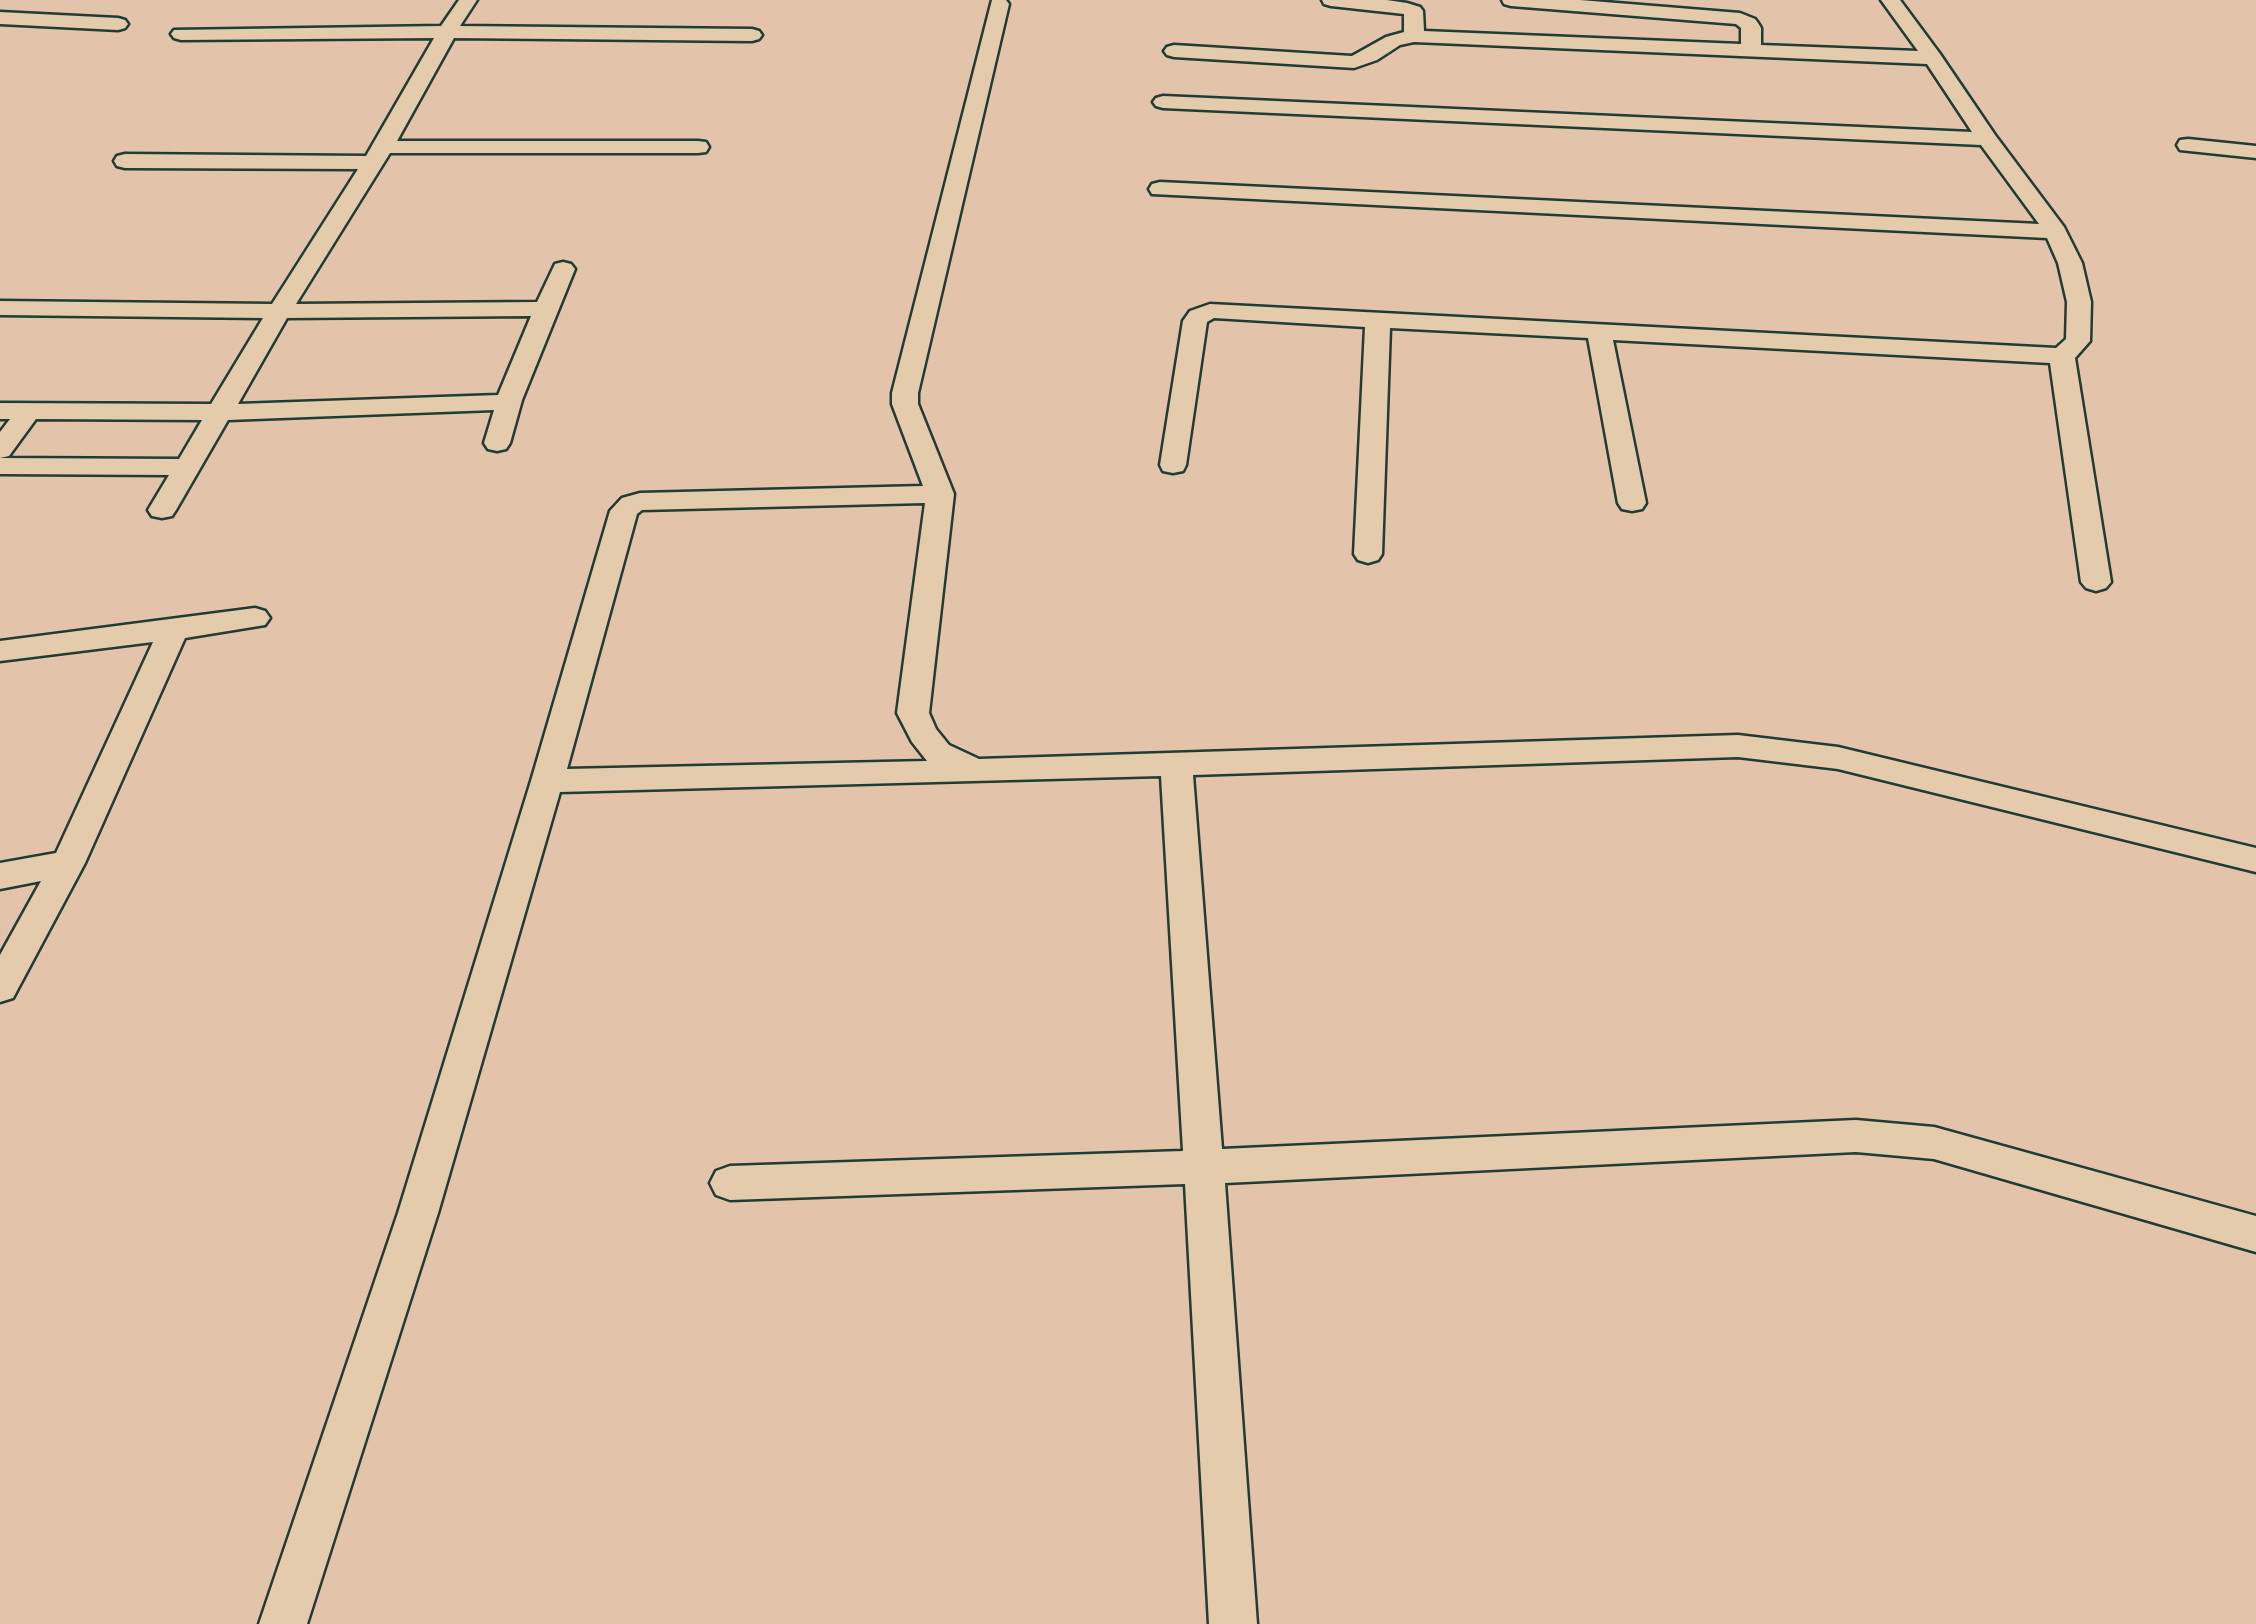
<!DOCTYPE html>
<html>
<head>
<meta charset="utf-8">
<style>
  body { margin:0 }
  canvas { display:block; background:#e3c4aa }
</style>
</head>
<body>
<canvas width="2256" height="1624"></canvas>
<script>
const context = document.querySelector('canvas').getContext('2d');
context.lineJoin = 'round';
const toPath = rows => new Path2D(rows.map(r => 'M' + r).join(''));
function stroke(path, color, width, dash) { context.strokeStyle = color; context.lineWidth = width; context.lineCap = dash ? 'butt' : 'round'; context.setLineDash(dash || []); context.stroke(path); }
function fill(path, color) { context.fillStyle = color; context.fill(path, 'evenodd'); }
const street = toPath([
  [459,0,477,0,460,26,752,29,759,31,762,35,759,39,752,41,454,38,397,141,698,141,706,142,709,147,706,152,698,153,390,153,296,304,537,302,555,264,563,262,571,264,575,269,522,400,510,443,506,449,497,451,488,449,484,443,494,410,228,420,176,510,172,516,162,518,152,516,148,510,169,475,0,474,0,432,10,419,0,419,0,403,211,404,263,318,0,315,0,301,272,304,358,169,125,168,117,166,114,161,117,156,125,154,366,156,434,38,181,40,174,38,171,34,174,30,441,26,459,0],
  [531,316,498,395,238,404,287,318,531,316],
  [36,419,202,420,179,459,0,458,9,456,36,419],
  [992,0,1006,0,1009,4,918,393,918,404,954,494,929,713,936,729,949,745,979,759,1738,735,1838,747,2256,848,2256,872,1838,769,1738,757,1193,775,1222,1149,1856,1120,1934,1127,2256,1216,2256,1252,1934,1159,1856,1152,1225,1183,1257,1624,1209,1624,1185,1184,730,1200,716,1195,710,1183,716,1171,730,1166,1183,1151,1161,776,560,792,438,1213,307,1624,259,1624,398,1213,531,781,610,511,622,498,640,493,923,486,892,404,892,393,992,0],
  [925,503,897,713,912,742,927,761,567,769,637,514,642,510,925,503],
  [1322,0,1387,0,1407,3,1420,7,1423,11,1424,31,1741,44,1741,28,1736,24,1511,6,1504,4,1502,0,1580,0,1740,13,1755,19,1758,23,1761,28,1761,45,1918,51,1881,0,1900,0,1940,54,1995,135,2064,227,2082,263,2091,302,2090,341,2075,358,2111,582,2106,588,2096,591,2086,588,2081,582,2050,363,1613,340,1646,503,1642,509,1632,511,1622,509,1618,503,1588,338,1390,328,1382,554,1378,560,1368,563,1358,560,1354,554,1365,327,1214,318,1207,322,1186,465,1183,471,1173,473,1163,471,1160,465,1183,321,1190,311,1210,304,2056,348,2066,339,2067,302,2058,263,2047,238,1152,194,1149,189,1152,184,1160,182,2039,224,1981,145,1163,108,1156,106,1153,102,1156,98,1163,96,1972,132,1927,64,1414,42,1400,45,1377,60,1354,68,1174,57,1167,55,1164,51,1167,47,1174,45,1352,56,1386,37,1404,32,1404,14,1331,6,1324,4,1322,0],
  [0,12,118,18,125,20,128,24,125,28,118,30,0,24,0,12],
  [2188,139,2256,146,2256,158,2180,150,2177,145,2180,140,2188,139],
  [255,608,265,611,270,618,265,625,185,638,85,863,13,998,0,1002,0,955,41,881,0,889,0,863,56,853,153,642,0,661,0,641,255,608]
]);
stroke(street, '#1f3d34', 5);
fill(street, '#e3cbab');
</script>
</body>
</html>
